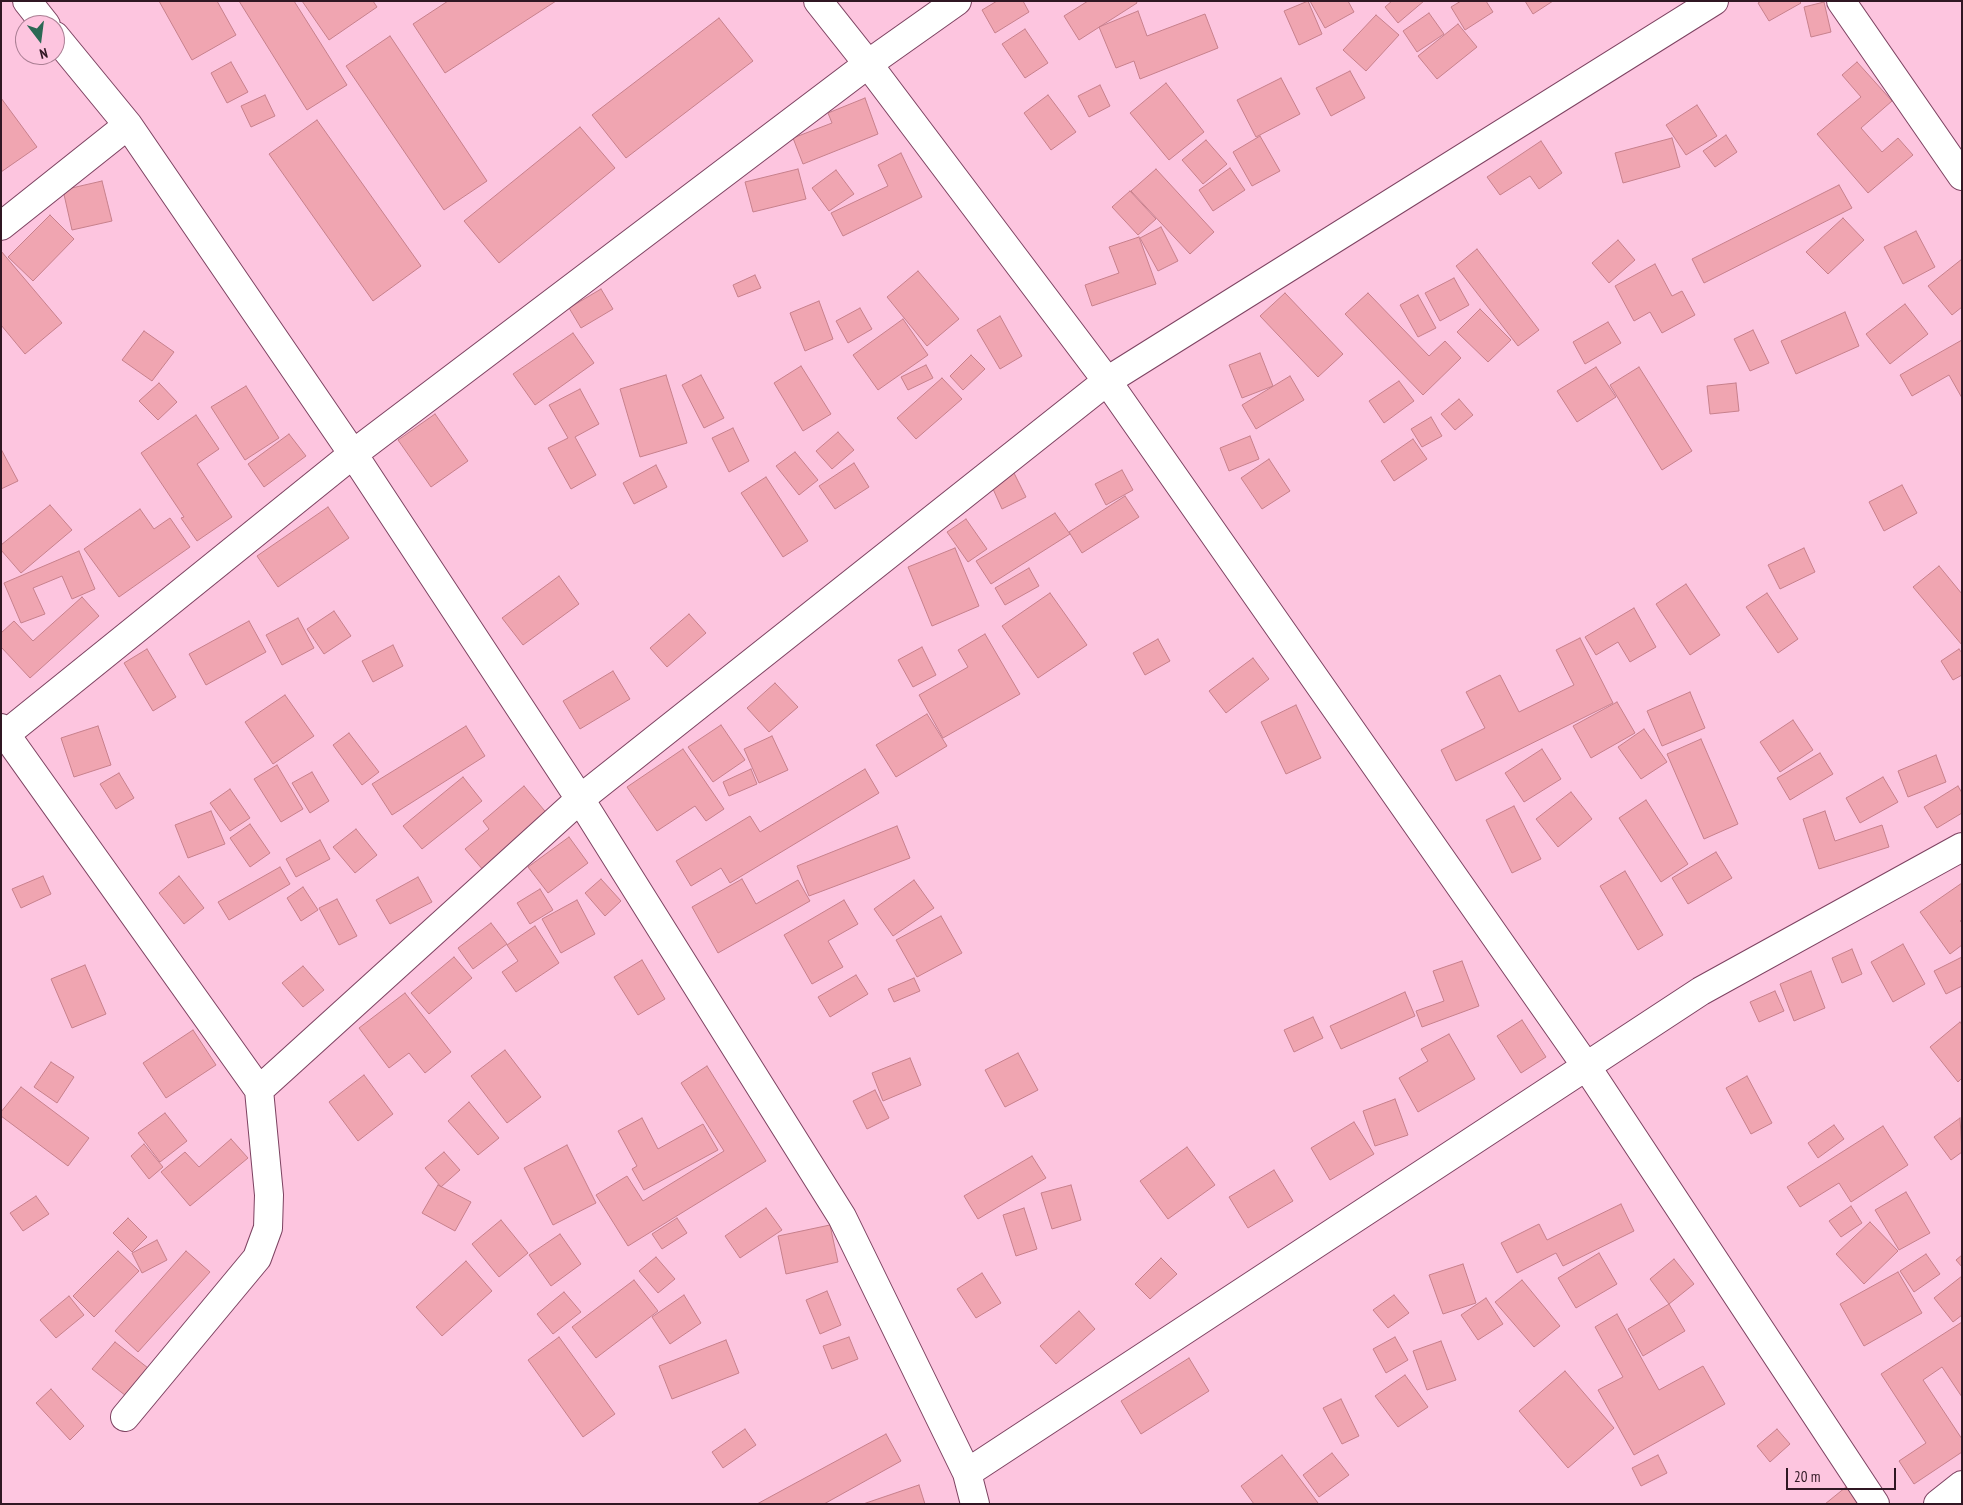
<!DOCTYPE html>
<html>
<head>
<meta charset="utf-8">
<style>
  body { margin:0 }
  #map { position:relative; width:1963px; height:1505px; overflow:hidden; background:#fdc5df; font-family:"PT Sans Narrow",sans-serif }
  canvas { display:block }
  .frame { position:absolute; inset:0; border:2px solid #301723; pointer-events:none }
  .north { position:absolute; left:15px; top:15px; width:50px; height:50px; box-sizing:border-box; background:#fdc5df; border:1px solid #ab7f94; border-radius:50%; rotate:165deg; font-size:14px; font-weight:700; line-height:20px; text-align:center; color:#301723 }
  .north::after { content:''; display:block; margin:auto; width:18px; height:22px; background:#2b6854; clip-path:polygon(50% 0,100% 100%,50% 72%,0 100%) }
  .scale { position:absolute; left:1786px; top:1468px; width:110px; height:22px; box-sizing:border-box; border:2px solid #301723; border-top:0; padding-left:6px; font-size:15px; line-height:18px; white-space:nowrap; color:#301723; -webkit-text-stroke:4px #fdc5df; paint-order:stroke }
</style>
</head>
<body>
<div id="map">
<canvas width="1963" height="1505"></canvas>
<div class="frame"></div>
<div class="north">N</div>
<div class="scale">20 m</div>
</div>
<script>
const context = document.querySelector('canvas').getContext('2d');
context.lineJoin = 'round';
function fill(path, color) { context.fillStyle = color; context.fill(path, 'evenodd'); }
const toPath = rows => new Path2D(rows.map(r => 'M' + r).join(''));
function stroke(path, color, width, dash) { context.strokeStyle = color; context.lineWidth = width; context.lineCap = dash ? 'butt' : 'round'; context.setLineDash(dash || []); context.stroke(path); }
const building = toPath([
  [159,1,217,1,236,35,192,60,159,1],
  [239,1,294,1,347,85,307,110,239,1],
  [302,1,373,1,377,7,329,40,302,1],
  [448,1,556,1,445,73,413,24,448,1],
  [997,1,1023,1,1029,12,995,33,982,10,997,1],
  [1088,1,1136,1,1137,3,1079,40,1064,16,1088,1],
  [1308,1,1322,34,1299,45,1284,11,1308,1],
  [1310,1,1348,1,1354,12,1325,28,1310,1],
  [1392,1,1424,1,1398,23,1385,7,1392,1],
  [1461,1,1486,1,1493,12,1465,30,1451,7,1461,1],
  [1525,1,1553,1,1533,14,1525,1],
  [1761,1,1799,1,1801,3,1769,21,1758,3,1761,1],
  [1824,2,1831,32,1811,37,1804,7,1824,2],
  [1138,11,1147,36,1205,14,1218,48,1140,79,1134,61,1116,68,1099,27,1138,11],
  [1429,13,1444,34,1417,52,1403,31,1429,13],
  [1376,15,1399,35,1366,71,1343,50,1376,15],
  [719,18,753,61,626,158,592,115,719,18],
  [1458,24,1477,47,1437,79,1418,56,1458,24],
  [1025,29,1048,63,1025,78,1002,44,1025,29],
  [390,36,487,181,444,210,346,66,390,36],
  [231,62,248,92,227,103,211,73,231,62],
  [1857,62,1892,101,1861,128,1882,152,1898,138,1913,155,1868,193,1817,134,1861,97,1842,75,1857,62],
  [1350,71,1365,98,1331,116,1316,88,1350,71],
  [1281,78,1300,114,1256,137,1237,100,1281,78],
  [1166,83,1204,132,1169,160,1130,113,1166,83],
  [1100,85,1110,106,1089,117,1078,96,1100,85],
  [265,95,275,116,251,127,241,106,265,95],
  [1048,95,1076,132,1051,150,1024,113,1048,95],
  [1,98,37,147,1,172,1,98],
  [865,98,878,134,803,164,793,138,832,123,828,113,865,98],
  [1697,105,1717,136,1686,155,1666,125,1697,105],
  [317,120,421,266,373,301,269,154,317,120],
  [580,127,615,168,499,263,464,221,580,127],
  [1726,135,1737,152,1715,167,1703,151,1726,135],
  [1260,136,1280,171,1252,186,1233,152,1260,136],
  [1672,138,1680,167,1623,183,1615,153,1672,138],
  [1206,140,1227,164,1203,184,1182,160,1206,140],
  [1541,141,1562,173,1539,189,1530,176,1500,195,1487,177,1541,141],
  [901,153,922,197,843,236,831,213,888,186,878,165,901,153],
  [1230,168,1245,190,1213,211,1199,190,1230,168],
  [798,169,806,199,753,212,745,182,798,169],
  [1156,169,1214,232,1190,254,1131,191,1156,169],
  [836,170,854,194,829,211,812,188,836,170],
  [102,181,112,221,72,230,63,190,102,181],
  [1839,185,1852,208,1704,283,1692,259,1839,185],
  [1130,191,1156,219,1138,235,1112,207,1130,191],
  [50,215,74,239,33,281,8,257,50,215],
  [1843,218,1864,240,1828,274,1806,252,1843,218],
  [1161,227,1178,261,1158,271,1140,238,1161,227],
  [1916,231,1935,267,1903,284,1884,247,1916,231],
  [1139,237,1156,284,1092,306,1085,285,1119,273,1109,247,1139,237],
  [1618,240,1635,260,1609,283,1592,263,1618,240],
  [1477,249,1539,330,1518,346,1456,266,1477,249],
  [1,251,62,323,25,354,1,325,1,251],
  [1962,259,1962,307,1952,315,1928,286,1962,259],
  [1655,264,1672,296,1682,291,1695,315,1662,333,1650,312,1634,321,1615,286,1655,264],
  [918,271,959,319,927,346,887,297,918,271],
  [755,275,761,288,738,297,733,285,755,275],
  [1454,278,1469,305,1440,321,1425,293,1454,278],
  [601,289,613,309,581,328,569,308,601,289],
  [1285,293,1343,354,1318,377,1260,316,1285,293],
  [1368,293,1429,356,1445,341,1461,358,1423,395,1345,314,1368,293],
  [1418,295,1436,328,1418,337,1400,305,1418,295],
  [819,301,833,339,805,351,790,313,819,301],
  [1905,304,1928,334,1890,364,1866,334,1905,304],
  [860,308,872,329,848,343,836,321,860,308],
  [1480,309,1511,340,1488,362,1457,332,1480,309],
  [1845,312,1859,346,1796,374,1781,341,1845,312],
  [1000,316,1022,356,1000,369,977,330,1000,316],
  [903,319,928,355,878,390,853,355,903,319],
  [1608,322,1621,343,1585,364,1573,342,1608,322],
  [1753,330,1769,363,1750,371,1734,339,1753,330],
  [144,331,174,352,152,381,122,360,144,331],
  [573,333,594,363,535,405,513,374,573,333],
  [1962,340,1962,398,1949,375,1912,396,1900,375,1962,340],
  [1260,353,1273,386,1242,398,1229,365,1260,353],
  [971,355,985,369,963,390,950,376,971,355],
  [926,365,933,378,908,390,901,377,926,365],
  [801,366,831,414,803,431,774,383,801,366],
  [1596,367,1616,397,1577,422,1557,391,1596,367],
  [1639,367,1692,451,1662,470,1610,385,1639,367],
  [666,375,687,443,640,457,620,389,666,375],
  [701,375,724,418,704,428,682,385,701,375],
  [1290,376,1304,400,1256,429,1242,405,1290,376],
  [942,378,962,399,916,439,897,418,942,378],
  [1399,381,1414,401,1384,423,1369,401,1399,381],
  [159,383,177,402,158,420,139,401,159,383],
  [1736,383,1739,411,1710,414,1707,386,1736,383],
  [246,386,279,438,245,460,211,407,246,386],
  [580,389,599,424,575,437,596,475,571,489,548,448,568,438,549,405,580,389],
  [1459,399,1473,415,1455,430,1441,414,1459,399],
  [435,414,468,461,431,487,398,440,435,414],
  [196,415,219,449,197,464,232,517,197,541,181,518,184,517,141,453,196,415],
  [1431,417,1442,436,1422,447,1411,429,1431,417],
  [733,428,749,461,729,472,712,438,733,428],
  [838,432,854,450,832,469,816,451,838,432],
  [289,434,306,456,264,487,248,464,289,434],
  [1250,436,1259,459,1229,471,1220,448,1250,436],
  [1413,439,1427,459,1394,481,1381,461,1413,439],
  [1,449,18,481,1,489,1,449],
  [795,452,818,480,799,495,776,466,795,452],
  [1269,459,1290,491,1262,509,1241,478,1269,459],
  [854,463,869,487,835,509,819,486,854,463],
  [656,465,667,487,634,504,623,483,656,465],
  [1012,469,1026,497,1002,509,989,480,1012,469],
  [1122,470,1133,490,1106,505,1095,484,1122,470],
  [766,477,808,541,783,557,741,493,766,477],
  [1902,485,1917,513,1884,531,1869,502,1902,485],
  [1125,496,1139,517,1082,553,1069,532,1125,496],
  [50,505,72,530,21,573,1,550,1,545,50,505],
  [328,507,349,538,278,587,257,556,328,507],
  [140,509,154,529,170,518,190,547,119,597,84,549,140,509],
  [1055,513,1070,534,991,584,976,561,1055,513],
  [966,519,987,549,968,562,947,532,966,519],
  [955,548,979,606,932,626,908,567,955,548],
  [1804,548,1815,572,1780,589,1768,565,1804,548],
  [79,551,95,589,72,599,62,576,33,588,45,614,21,623,4,583,79,551],
  [1939,566,1962,594,1962,645,1913,587,1939,566],
  [1029,568,1039,586,1005,605,995,588,1029,568],
  [559,576,579,604,523,645,502,618,559,576],
  [1686,584,1720,635,1690,655,1656,604,1686,584],
  [1050,593,1087,645,1038,678,1002,626,1050,593],
  [1767,593,1798,639,1778,653,1746,607,1767,593],
  [82,597,99,616,30,678,1,647,1,633,14,621,33,641,82,597],
  [1634,608,1656,647,1630,662,1618,642,1596,655,1585,637,1634,608],
  [334,611,351,636,324,654,307,629,334,611],
  [689,614,706,633,667,667,650,648,689,614],
  [298,618,314,648,282,665,266,635,298,618],
  [249,621,266,652,206,685,189,654,249,621],
  [985,634,1020,694,943,738,919,695,968,667,958,650,985,634],
  [1580,638,1613,703,1456,781,1441,750,1485,728,1466,692,1500,675,1519,712,1574,685,1556,650,1580,638],
  [1158,639,1170,661,1145,675,1133,653,1158,639],
  [393,645,403,666,373,682,362,661,393,645],
  [922,647,936,675,913,687,898,660,922,647],
  [147,649,176,697,153,711,124,663,147,649],
  [1959,649,1962,653,1962,675,1953,680,1941,661,1959,649],
  [1253,658,1269,679,1226,713,1209,691,1253,658],
  [613,671,630,699,580,729,563,701,613,671],
  [775,683,798,707,769,732,747,708,775,683],
  [1690,692,1705,728,1662,746,1647,711,1690,692],
  [285,695,314,736,273,764,245,722,285,695],
  [1617,702,1635,733,1591,758,1573,726,1617,702],
  [1296,705,1321,758,1286,774,1261,722,1296,705],
  [927,714,947,746,896,777,876,745,927,714],
  [1793,720,1813,750,1780,772,1760,742,1793,720],
  [721,725,745,760,713,782,688,747,721,725],
  [98,726,111,765,74,777,61,738,98,726],
  [466,726,485,756,392,815,372,784,466,726],
  [1644,729,1667,762,1641,779,1618,747,1644,729],
  [349,733,379,772,362,785,333,745,349,733],
  [772,736,788,770,759,783,744,749,772,736],
  [1701,739,1738,824,1704,839,1667,754,1701,739],
  [683,749,724,809,706,821,695,806,657,831,627,787,683,749],
  [1542,749,1561,779,1524,802,1505,773,1542,749],
  [1820,753,1833,774,1790,800,1777,778,1820,753],
  [1936,755,1946,782,1908,797,1898,771,1936,755],
  [277,765,303,809,281,822,254,779,277,765],
  [751,769,757,784,729,796,723,782,751,769],
  [865,769,879,793,730,883,721,868,691,886,676,861,750,816,760,832,865,769],
  [312,772,329,801,310,813,292,783,312,772],
  [119,773,134,798,116,809,100,784,119,773],
  [463,777,482,801,422,849,403,826,463,777],
  [1883,777,1898,802,1860,823,1846,798,1883,777],
  [524,786,549,816,484,871,465,849,489,829,483,821,524,786],
  [1958,786,1962,793,1962,813,1937,828,1924,807,1958,786],
  [230,789,250,818,230,831,210,803,230,789],
  [1571,792,1592,819,1558,847,1536,819,1571,792],
  [1646,800,1688,864,1661,882,1619,818,1646,800],
  [1514,806,1541,859,1512,873,1486,820,1514,806],
  [211,811,225,844,188,858,175,825,211,811],
  [1825,811,1835,841,1882,825,1889,847,1819,869,1803,819,1825,811],
  [250,824,270,853,250,867,230,838,250,824],
  [897,826,910,858,809,896,797,866,897,826],
  [356,829,377,855,355,873,333,847,356,829],
  [569,837,588,863,548,893,528,867,569,837],
  [320,840,330,859,296,877,286,859,320,840],
  [1716,852,1732,878,1688,904,1672,878,1716,852],
  [280,867,290,884,229,920,218,902,280,867],
  [1625,871,1663,935,1638,950,1600,886,1625,871],
  [43,876,51,894,21,908,12,889,43,876],
  [179,876,204,908,184,924,159,893,179,876],
  [418,877,432,902,390,924,376,900,418,877],
  [601,879,621,901,605,916,585,893,601,879],
  [742,879,756,904,798,880,810,901,718,953,692,907,742,879],
  [914,880,934,908,893,936,874,909,914,880],
  [1962,883,1962,919,1960,921,1962,923,1962,945,1950,954,1920,912,1962,883],
  [303,887,318,910,301,921,287,898,303,887],
  [540,889,553,910,530,924,517,903,540,889],
  [337,899,357,936,339,945,319,908,337,899],
  [577,900,595,934,561,953,542,919,577,900],
  [844,900,858,924,828,941,843,967,812,984,784,935,844,900],
  [941,916,962,953,917,977,896,940,941,916],
  [491,923,507,944,473,969,458,948,491,923],
  [535,926,559,963,516,992,502,972,518,961,507,945,535,926],
  [1903,944,1925,984,1893,1002,1871,962,1903,944],
  [1852,949,1862,974,1842,983,1832,958,1852,949],
  [454,957,472,978,429,1014,411,993,454,957],
  [1962,957,1962,986,1946,994,1934,971,1962,957],
  [642,960,665,999,638,1015,614,977,642,960],
  [1462,961,1479,1006,1422,1027,1416,1011,1444,1001,1433,971,1462,961],
  [85,965,106,1014,72,1028,51,979,85,965],
  [303,966,324,990,303,1007,282,983,303,966],
  [1811,971,1825,1008,1794,1021,1780,984,1811,971],
  [856,975,868,994,830,1017,818,997,856,975],
  [914,978,920,991,894,1002,888,989,914,978],
  [1775,991,1784,1011,1759,1022,1750,1002,1775,991],
  [1405,992,1415,1016,1341,1049,1330,1026,1405,992],
  [405,993,451,1052,425,1073,409,1053,389,1068,359,1028,405,993],
  [1313,1017,1323,1038,1294,1052,1284,1030,1313,1017],
  [1522,1020,1546,1057,1521,1073,1497,1036,1522,1020],
  [1960,1022,1962,1025,1962,1078,1958,1082,1930,1047,1960,1022],
  [193,1030,216,1065,166,1098,143,1063,193,1030],
  [1449,1034,1475,1079,1418,1112,1399,1078,1428,1061,1421,1049,1449,1034],
  [505,1050,541,1097,507,1123,471,1076,505,1050],
  [1018,1053,1038,1090,1005,1107,985,1070,1018,1053],
  [910,1058,921,1085,883,1101,872,1073,910,1058],
  [51,1062,74,1077,57,1103,34,1087,51,1062],
  [707,1066,766,1161,628,1246,596,1195,627,1176,643,1201,724,1151,681,1083,707,1066],
  [364,1075,393,1114,358,1141,329,1102,364,1075],
  [1747,1076,1772,1123,1751,1134,1726,1088,1747,1076],
  [21,1087,89,1138,68,1166,1,1116,1,1112,21,1087],
  [875,1090,889,1118,867,1129,853,1101,875,1090],
  [1395,1099,1408,1135,1375,1146,1363,1111,1395,1099],
  [469,1102,499,1138,478,1155,448,1121,469,1102],
  [165,1113,187,1141,160,1162,138,1133,165,1113],
  [642,1118,658,1149,703,1124,718,1150,644,1190,632,1169,637,1166,618,1131,642,1118],
  [1960,1118,1962,1152,1951,1160,1934,1137,1960,1118],
  [1354,1122,1374,1154,1330,1180,1311,1148,1354,1122],
  [1834,1125,1844,1139,1818,1158,1808,1143,1834,1125],
  [1883,1126,1908,1165,1851,1202,1839,1183,1800,1207,1787,1187,1883,1126],
  [231,1139,248,1158,190,1206,161,1172,185,1152,199,1167,231,1139],
  [144,1144,163,1167,149,1179,131,1156,144,1144],
  [567,1145,596,1203,553,1225,524,1168,567,1145],
  [1187,1147,1215,1185,1168,1219,1140,1181,1187,1147],
  [444,1152,460,1170,441,1187,425,1168,444,1152],
  [1032,1156,1046,1178,978,1219,964,1196,1032,1156],
  [1274,1170,1293,1201,1248,1228,1229,1197,1274,1170],
  [438,1185,471,1202,455,1231,422,1213,438,1185],
  [1071,1185,1081,1220,1052,1229,1041,1193,1071,1185],
  [1906,1192,1930,1233,1899,1250,1875,1210,1906,1192],
  [36,1196,49,1214,23,1231,10,1213,36,1196],
  [1621,1204,1634,1231,1563,1266,1556,1253,1517,1273,1501,1243,1539,1224,1547,1240,1621,1204],
  [1851,1206,1862,1223,1841,1237,1829,1221,1851,1206],
  [766,1208,782,1230,740,1258,725,1236,766,1208],
  [1024,1208,1037,1249,1016,1256,1003,1215,1024,1208],
  [128,1218,147,1237,132,1252,113,1233,128,1218],
  [677,1218,687,1233,662,1249,652,1234,677,1218],
  [501,1220,528,1253,499,1277,472,1244,501,1220],
  [1870,1222,1898,1251,1864,1284,1836,1254,1870,1222],
  [830,1225,838,1262,786,1274,778,1236,830,1225],
  [560,1234,581,1264,551,1286,529,1255,560,1234],
  [157,1240,167,1260,142,1273,132,1253,157,1240],
  [118,1251,139,1271,94,1317,73,1296,118,1251],
  [186,1251,210,1272,138,1352,115,1331,186,1251],
  [1599,1253,1617,1284,1576,1308,1558,1278,1599,1253],
  [1926,1254,1940,1274,1914,1292,1900,1271,1926,1254],
  [1962,1255,1962,1267,1956,1260,1962,1255],
  [656,1257,675,1279,658,1293,639,1271,656,1257],
  [1161,1258,1177,1274,1150,1299,1135,1284,1161,1258],
  [1674,1259,1694,1284,1669,1304,1650,1279,1674,1259],
  [466,1261,492,1291,442,1336,416,1307,466,1261],
  [1463,1264,1476,1303,1443,1314,1429,1275,1463,1264],
  [1898,1272,1922,1313,1864,1346,1840,1304,1898,1272],
  [982,1273,1001,1303,976,1318,957,1289,982,1273],
  [1962,1276,1962,1315,1953,1322,1934,1298,1962,1276],
  [634,1280,658,1311,596,1358,572,1327,634,1280],
  [1522,1280,1560,1326,1534,1347,1495,1302,1522,1280],
  [827,1291,841,1325,820,1334,806,1300,827,1291],
  [564,1292,581,1312,553,1334,537,1314,564,1292],
  [684,1295,701,1323,670,1344,652,1317,684,1295],
  [1394,1295,1409,1313,1388,1328,1373,1310,1394,1295],
  [69,1296,84,1315,56,1338,40,1320,69,1296],
  [1486,1298,1503,1324,1478,1340,1461,1315,1486,1298],
  [1669,1304,1685,1331,1643,1356,1628,1329,1669,1304],
  [1079,1311,1095,1329,1056,1364,1040,1346,1079,1311],
  [1617,1314,1659,1390,1703,1366,1725,1404,1634,1455,1598,1390,1623,1377,1595,1327,1617,1314],
  [1962,1322,1962,1397,1942,1367,1923,1380,1962,1439,1962,1452,1914,1484,1899,1461,1926,1443,1881,1374,1962,1322],
  [559,1337,615,1414,583,1437,528,1360,559,1337],
  [849,1337,858,1359,832,1369,823,1346,849,1337],
  [1395,1337,1408,1360,1386,1373,1373,1349,1395,1337],
  [726,1340,739,1373,672,1399,659,1366,726,1340],
  [1441,1341,1456,1380,1427,1390,1413,1351,1441,1341],
  [115,1342,148,1368,126,1396,92,1369,115,1342],
  [1189,1358,1209,1391,1141,1434,1121,1401,1189,1358],
  [1565,1371,1614,1428,1568,1468,1519,1411,1565,1371],
  [1405,1375,1428,1407,1398,1427,1375,1396,1405,1375],
  [51,1389,84,1426,70,1440,36,1403,51,1389],
  [1341,1399,1359,1436,1342,1444,1323,1408,1341,1399],
  [745,1429,756,1445,723,1468,712,1452,745,1429],
  [1777,1429,1790,1444,1770,1462,1757,1446,1777,1429],
  [886,1434,901,1461,824,1504,757,1504,886,1434],
  [1332,1453,1349,1475,1319,1497,1303,1475,1332,1453],
  [1282,1455,1318,1503,1316,1504,1254,1504,1241,1486,1282,1455],
  [1658,1455,1667,1473,1641,1486,1632,1468,1658,1455],
  [919,1485,925,1504,863,1504,919,1485],
  [1846,1487,1860,1504,1825,1504,1846,1487]
]);
fill(building, '#f0a5b1');
stroke(building, '#c7808c', 1);
const minor = toPath([
  [27,1,46,25],
  [818,1,868,64,1107,381,1586,1066,1875,1504],
  [1841,1,1962,176],
  [55,36,128,125,353,454,580,799,842,1217,967,1473,975,1504],
  [1,226,128,125],
  [1,728,259,1090,269,1195,268,1228,257,1258,125,1417],
  [1,738,353,454,868,64,957,1],
  [259,1090,580,799,1107,381,1714,1],
  [967,1473,1701,991,1962,847],
  [1938,1504,1962,1485]
]);
stroke(minor, '#7d4261', 30);
stroke(minor, '#fff', 28);
</script>
</body>
</html>
